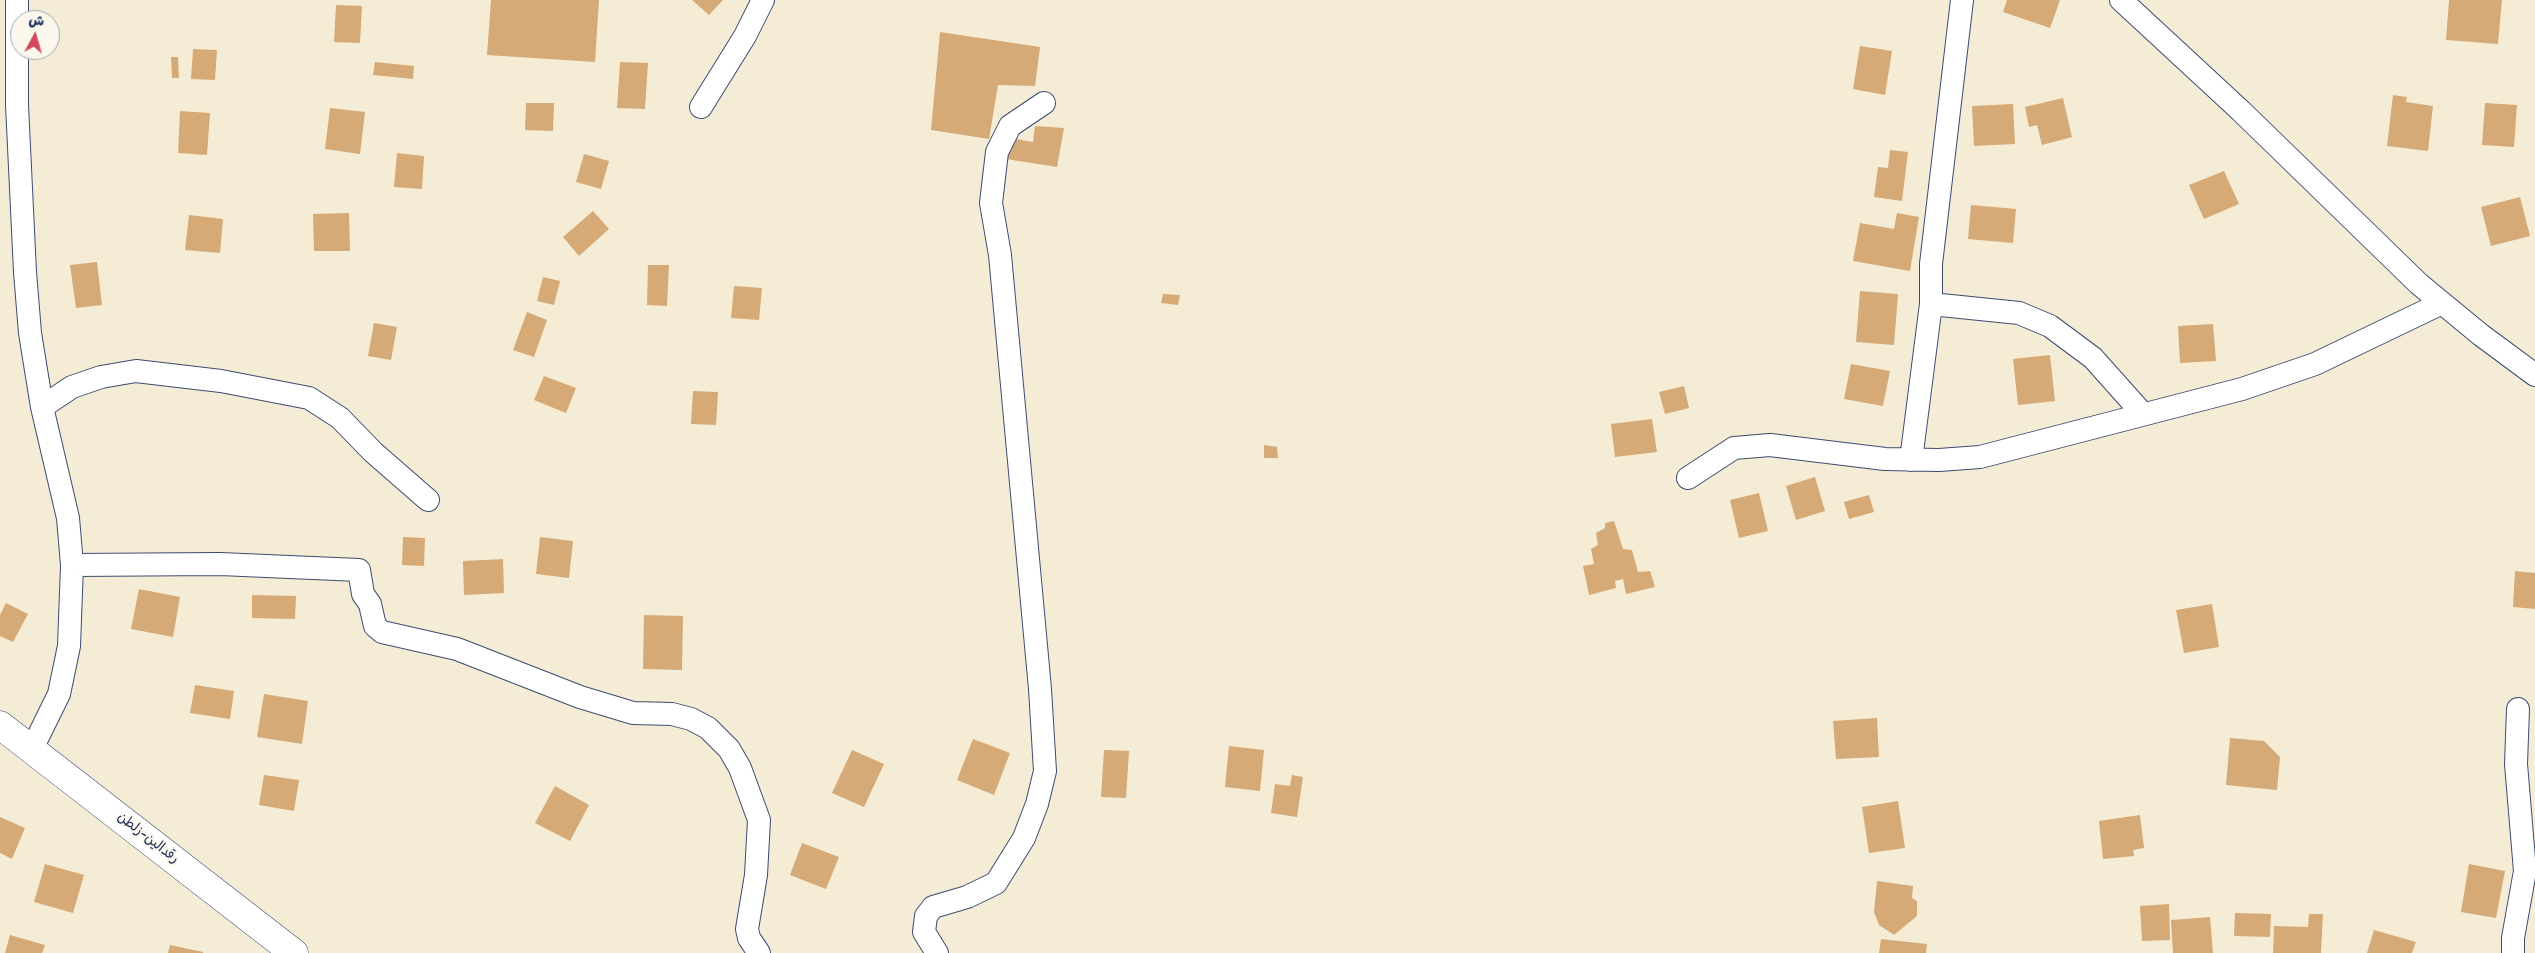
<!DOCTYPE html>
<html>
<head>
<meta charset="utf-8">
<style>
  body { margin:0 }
  #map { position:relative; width:2535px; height:953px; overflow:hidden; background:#f5ecd6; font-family:Sriracha,"Playpen Sans Arabic",sans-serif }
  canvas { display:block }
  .north { position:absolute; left:10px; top:10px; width:50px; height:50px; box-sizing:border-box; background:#fbf7ec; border:1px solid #a1a7b3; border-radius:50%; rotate:6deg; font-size:14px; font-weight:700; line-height:20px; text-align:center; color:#1b2f5e }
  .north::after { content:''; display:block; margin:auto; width:18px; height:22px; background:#d1495b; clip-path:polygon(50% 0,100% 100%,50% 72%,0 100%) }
</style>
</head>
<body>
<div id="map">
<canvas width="2535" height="953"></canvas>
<div class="north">ش</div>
</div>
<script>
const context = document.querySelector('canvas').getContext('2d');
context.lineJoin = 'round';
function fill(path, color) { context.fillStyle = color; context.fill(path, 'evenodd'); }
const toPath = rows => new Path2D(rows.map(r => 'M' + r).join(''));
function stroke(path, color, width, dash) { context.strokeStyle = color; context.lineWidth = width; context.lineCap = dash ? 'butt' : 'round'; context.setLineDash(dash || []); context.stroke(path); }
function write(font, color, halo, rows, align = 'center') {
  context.font = font + ' Sriracha,"Playpen Sans Arabic",sans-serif'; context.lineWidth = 4; context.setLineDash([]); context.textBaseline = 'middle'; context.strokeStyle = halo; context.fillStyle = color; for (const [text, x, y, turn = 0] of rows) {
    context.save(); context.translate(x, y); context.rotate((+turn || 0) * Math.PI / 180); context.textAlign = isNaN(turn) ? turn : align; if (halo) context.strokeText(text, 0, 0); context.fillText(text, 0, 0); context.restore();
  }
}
fill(toPath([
  [491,0,599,0,595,62,487,55],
  [692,0,723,0,709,15],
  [2007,0,2060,0,2050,28,2003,12],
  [2449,0,2502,0,2498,44,2446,40],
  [336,5,362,6,360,43,334,42],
  [940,32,1040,47,1035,86,998,85,989,139,931,130],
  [1860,46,1892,51,1885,95,1853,89],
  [193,49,217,50,215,80,191,79],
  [171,57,178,57,179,78,172,78],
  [375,62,414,66,413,79,373,75],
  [620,62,648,63,645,109,617,108],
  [2393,95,2407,97,2406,102,2433,106,2428,151,2387,146],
  [2063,98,2072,137,2042,145,2037,125,2029,127,2025,107],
  [526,103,554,103,553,131,525,130],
  [2485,103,2517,105,2514,147,2482,145],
  [2013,104,2015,144,1974,146,1972,106],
  [330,108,365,112,360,154,325,149],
  [180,111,210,113,207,155,178,153],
  [1035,126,1064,128,1057,167,1006,159,1010,138,1033,142],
  [1890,150,1908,152,1902,201,1874,197,1878,167,1888,168],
  [397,153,424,156,422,189,394,187],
  [584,154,609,161,601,189,576,182],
  [2224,171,2239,204,2204,219,2189,185],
  [2520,197,2530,236,2491,246,2481,207],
  [1971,205,2016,209,2013,243,1968,239],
  [593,211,609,229,579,256,563,237],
  [349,213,350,251,314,251,313,214],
  [1897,213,1919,217,1910,271,1853,261,1860,223,1894,229],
  [189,215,223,219,220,253,185,250],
  [97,262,102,305,76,308,70,265],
  [648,265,669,265,667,306,647,305],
  [543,277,560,281,554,305,537,301],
  [734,286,762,288,759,320,731,318],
  [1860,291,1898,294,1894,345,1856,342],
  [1163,294,1180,295,1178,305,1161,303],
  [527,312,547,320,534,357,513,350],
  [374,323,397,327,391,360,368,356],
  [2213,324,2216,361,2180,363,2178,326],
  [2050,355,2055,401,2018,405,2013,359],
  [1851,364,1890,371,1883,406,1844,399],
  [544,376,576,388,566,413,534,400],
  [1684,386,1689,408,1665,414,1659,392],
  [693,391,718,392,716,425,691,424],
  [1652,419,1657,452,1615,457,1611,424],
  [1264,445,1277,447,1278,458,1264,458],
  [1815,477,1825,511,1796,520,1786,486],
  [1759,493,1768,531,1739,538,1730,500],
  [1869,495,1874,512,1849,519,1844,502],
  [1614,521,1623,549,1632,550,1638,572,1650,571,1655,587,1626,594,1623,579,1615,581,1616,588,1589,595,1583,566,1594,564,1591,549,1598,545,1596,533,1605,528,1605,523],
  [403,537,425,538,424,566,402,565],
  [540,537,573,541,569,578,536,574],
  [503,559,504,593,464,595,463,561],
  [2515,571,2535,573,2535,609,2513,607],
  [139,589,180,597,173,637,131,629],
  [252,595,296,596,295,619,252,618],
  [6,603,28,614,13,642,0,636,0,615],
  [2212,604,2219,647,2184,653,2176,610],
  [644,615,683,616,682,670,643,669],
  [195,685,234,691,230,719,190,713],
  [264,694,308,701,302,744,257,737],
  [1877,718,1879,757,1836,759,1833,721],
  [2230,738,2264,741,2280,757,2277,790,2226,785],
  [973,739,1010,753,994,795,957,780],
  [1229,746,1264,750,1260,791,1225,787],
  [852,750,884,764,864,807,832,793],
  [1104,750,1129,751,1126,798,1101,797],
  [264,775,299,780,294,811,259,805],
  [1292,775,1303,777,1297,817,1271,813,1275,784,1290,786],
  [555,786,589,805,570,841,535,823],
  [1898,801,1905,848,1869,853,1862,807],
  [2140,815,2144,848,2133,850,2134,856,2103,859,2099,821],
  [0,817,25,828,12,859,0,853],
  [802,843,839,857,826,889,790,875],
  [45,864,84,875,73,913,34,902],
  [2469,864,2505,871,2496,918,2461,912],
  [1877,881,1913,886,1912,898,1917,901,1917,916,1894,935,1879,925,1874,912],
  [2169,904,2170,940,2142,941,2140,906],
  [2235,913,2271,914,2270,937,2234,936],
  [2309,914,2323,914,2321,953,2273,953,2274,926,2308,927],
  [2210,917,2213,953,2173,953,2171,920],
  [2374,930,2416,942,2412,953,2367,953],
  [10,935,45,945,42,953,5,953],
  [1881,939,1927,944,1926,953,1879,953],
  [170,945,203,952,203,953,168,953]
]), '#d5aa76');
const minor = toPath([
  [17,0,17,105,25,272,30,333,42,407,68,518,72,565,69,646,59,694,32,749],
  [1962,0,1931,264,1931,304,2019,313,2050,326,2093,358,2143,414],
  [2121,0,2241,111,2419,284,2481,335,2535,375],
  [701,107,745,36,763,0],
  [42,407,72,387,101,377,136,371,221,381,309,398,340,418,373,452,428,500],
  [1911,460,1931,304],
  [1688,478,1734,448,1770,445,1885,459,1939,460,1980,457,2242,389,2315,364,2442,303],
  [72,565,220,564,359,570,363,594,370,604,375,626,382,632,457,649,580,697,633,713,672,714,691,719,708,728,729,749,740,768,759,820,756,875,747,929,749,938,759,953],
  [937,953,924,932,926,916,933,907,967,897,996,883,1024,838,1037,804,1045,771,1040,689,1000,255,991,203,997,152,1010,126,1044,103],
  [2513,953,2513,938,2525,871,2516,764,2518,709]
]);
const primary = toPath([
  [0,725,294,953]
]);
stroke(minor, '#3c4b70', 24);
stroke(primary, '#3c4b70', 29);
stroke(minor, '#fff', 22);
stroke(primary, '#fff', 28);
write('14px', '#1b2f5e', '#fbf7ec', [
  ["رقدالين-زلطن",148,838,38]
]);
</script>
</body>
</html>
